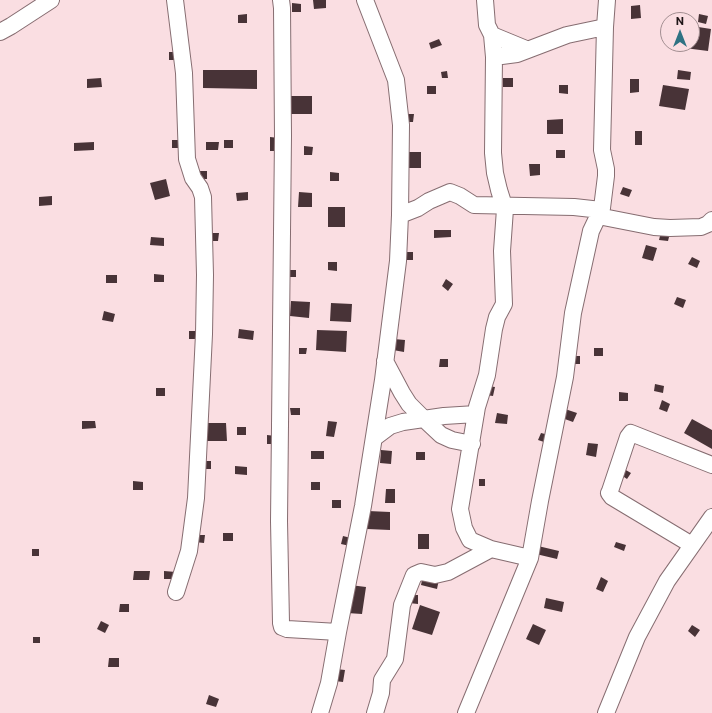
<!DOCTYPE html>
<html>
<head>
<meta charset="utf-8">
<style>
  body { margin:0 }
  #map { position:relative; width:712px; height:713px; overflow:hidden; background:#fadee2; font-family:Commissioner,sans-serif }
  canvas { display:block }
  .north { position:absolute; left:660px; top:12px; width:40px; height:40px; box-sizing:border-box; background:#fadee2; border:1px solid #a28e91; border-radius:50%; rotate:0deg; font-size:11px; font-weight:700; line-height:16px; text-align:center; color:#1f1618 }
  .north::after { content:''; display:block; margin:auto; width:14px; height:18px; background:#2f7283; clip-path:polygon(50% 0,100% 100%,50% 72%,0 100%) }
</style>
</head>
<body>
<div id="map">
<canvas width="712" height="713"></canvas>
<div class="north">N</div>
</div>
<script>
const context = document.querySelector('canvas').getContext('2d');
context.lineJoin = 'round';
function fill(path, color) { context.fillStyle = color; context.fill(path, 'evenodd'); }
const toPath = rows => new Path2D(rows.map(r => 'M' + r).join(''));
function stroke(path, color, width, dash) { context.strokeStyle = color; context.lineWidth = width; context.lineCap = dash ? 'butt' : 'round'; context.setLineDash(dash || []); context.stroke(path); }
fill(toPath([
  [313,0,326,0,326,8,314,9],
  [292,3,301,4,301,12,292,12],
  [640,5,641,18,631,19,631,6],
  [247,14,247,23,238,23,238,15],
  [699,14,708,16,706,24,698,22],
  [692,26,711,29,708,51,677,47,677,44,692,44],
  [439,39,442,45,431,49,429,43],
  [169,52,178,52,178,60,169,60],
  [203,70,257,70,257,89,203,88],
  [678,70,691,72,690,80,677,79],
  [447,71,448,78,442,78,441,72],
  [101,78,102,87,87,88,87,79],
  [503,78,513,78,513,87,503,87],
  [630,79,639,79,639,92,630,93],
  [559,85,568,85,568,94,559,93],
  [663,85,689,89,685,110,659,106],
  [427,86,436,86,436,94,427,94],
  [291,96,312,96,312,114,291,114],
  [405,114,414,114,413,122,405,122],
  [563,119,563,134,547,134,547,120],
  [635,131,642,131,642,145,635,145],
  [270,137,279,138,279,151,270,151],
  [172,140,181,140,181,148,172,148],
  [224,140,233,140,233,148,224,148],
  [94,142,94,150,74,151,74,143],
  [206,142,219,142,218,150,206,150],
  [304,146,313,147,312,155,304,155],
  [556,150,565,150,565,158,556,158],
  [405,152,421,152,421,168,405,168],
  [529,164,540,164,540,175,530,176],
  [198,171,207,171,207,179,198,179],
  [330,172,339,173,339,181,330,181],
  [166,179,170,196,155,200,150,183],
  [623,187,632,190,629,197,620,194],
  [248,192,248,200,237,201,236,193],
  [299,192,312,193,312,207,298,207],
  [52,196,52,205,39,206,39,197],
  [328,207,345,207,345,227,328,227],
  [434,230,451,230,451,237,434,238],
  [661,232,670,233,668,241,659,240],
  [209,233,219,233,218,241,209,241],
  [151,237,164,238,164,246,150,245],
  [646,245,657,248,653,261,642,258],
  [404,252,413,252,413,260,404,260],
  [692,257,700,261,697,268,688,264],
  [328,262,337,262,337,271,328,270],
  [286,270,296,270,296,277,286,277],
  [154,274,164,275,164,282,154,282],
  [106,275,117,275,117,283,106,283],
  [446,279,453,284,448,291,442,286],
  [677,297,686,300,683,308,674,304],
  [291,301,310,302,309,318,290,316],
  [331,303,352,304,351,322,330,321],
  [104,311,115,314,113,322,102,320],
  [239,329,254,331,253,340,238,338],
  [317,330,347,331,346,352,316,350],
  [189,331,198,331,197,339,189,339],
  [394,339,405,340,404,352,393,350],
  [299,348,307,348,306,354,299,354],
  [594,348,603,348,603,356,594,356],
  [571,356,580,356,580,364,571,364],
  [440,359,448,359,448,367,439,367],
  [655,384,664,386,663,393,654,391],
  [488,386,495,387,493,396,486,395],
  [156,388,165,388,165,396,156,396],
  [619,392,628,393,628,401,619,401],
  [662,400,670,404,667,412,659,409],
  [290,408,300,408,300,415,291,415],
  [565,409,577,413,573,422,562,418],
  [497,413,508,415,507,424,495,423],
  [692,419,712,430,712,449,684,433],
  [82,421,95,421,96,428,82,429],
  [328,421,337,422,334,437,326,436],
  [207,423,226,423,227,441,207,441],
  [237,427,246,427,246,435,237,435],
  [541,433,549,435,547,443,538,440],
  [267,435,276,436,276,444,267,444],
  [588,443,598,444,596,457,586,455],
  [381,450,392,451,391,464,380,463],
  [311,451,324,451,324,459,311,459],
  [416,452,425,452,425,460,416,460],
  [202,461,211,461,211,469,201,469],
  [235,466,247,467,247,475,235,474],
  [624,469,631,473,627,479,621,475],
  [479,479,485,479,485,486,479,486],
  [133,481,143,482,143,490,133,490],
  [311,482,320,482,320,490,311,490],
  [386,489,395,489,395,503,385,503],
  [332,500,341,500,341,508,332,508],
  [368,511,390,512,390,530,367,529],
  [223,533,233,533,233,541,223,541],
  [418,534,429,534,429,549,418,549],
  [195,535,205,535,204,543,195,542],
  [343,536,351,538,350,546,341,544],
  [616,542,626,545,624,551,614,547],
  [538,546,559,551,557,559,536,554],
  [32,549,39,549,39,556,32,556],
  [134,571,150,571,149,580,133,580],
  [164,571,176,572,176,579,164,579],
  [423,575,439,579,437,589,421,585],
  [601,577,608,581,603,592,596,589],
  [350,585,366,587,362,614,347,613],
  [409,595,418,595,418,604,409,603],
  [546,598,564,602,562,612,544,608],
  [120,604,129,604,129,612,119,612],
  [420,605,440,612,432,635,412,629],
  [101,621,109,625,105,633,97,629],
  [533,624,546,630,539,645,526,639],
  [692,625,700,630,695,637,688,631],
  [33,637,40,637,40,643,33,643],
  [109,658,119,658,119,667,108,667],
  [336,669,345,670,343,682,335,681],
  [209,695,219,699,216,707,206,704]
]), '#483337');
const minor = toPath([
  [175,0,184,73,187,159,193,178,200,188,203,197,205,275,204,334,196,498,189,551,176,592],
  [281,0,282,8,283,136,279,521,281,623,282,627,287,629,338,632],
  [485,0,487,25,492,35,494,57,493,153,495,173,499,190,505,209,502,251,504,304,497,317,494,329,487,375,477,407,460,509,464,528,470,540,491,549,530,558],
  [0,32,11,26,51,0],
  [492,35,526,49],
  [494,57,517,54,567,35,605,27],
  [400,215,418,208,429,201,450,192,460,196,474,205,574,207,601,210],
  [598,216,654,227,670,228,701,227,708,224,712,220],
  [385,361,402,393,409,404,425,420,441,435,452,440,472,444],
  [374,438,390,426,403,422,444,416,476,414],
  [692,545,612,497,609,493,610,491,628,437,631,433,712,465],
  [320,713,329,683,338,632,363,506,383,380,398,261,400,215,401,125,396,80,365,0],
  [375,713,381,693,382,680,395,659,402,605,414,575,421,572,435,575,448,572,491,549],
  [466,713,530,558,540,501,565,377,573,313,591,231,602,208,606,176,606,169,602,150,605,27,607,0],
  [606,713,637,637,667,581,712,517]
]);
stroke(minor, '#866d71', 18);
stroke(minor, '#fff', 16);
</script>
</body>
</html>
